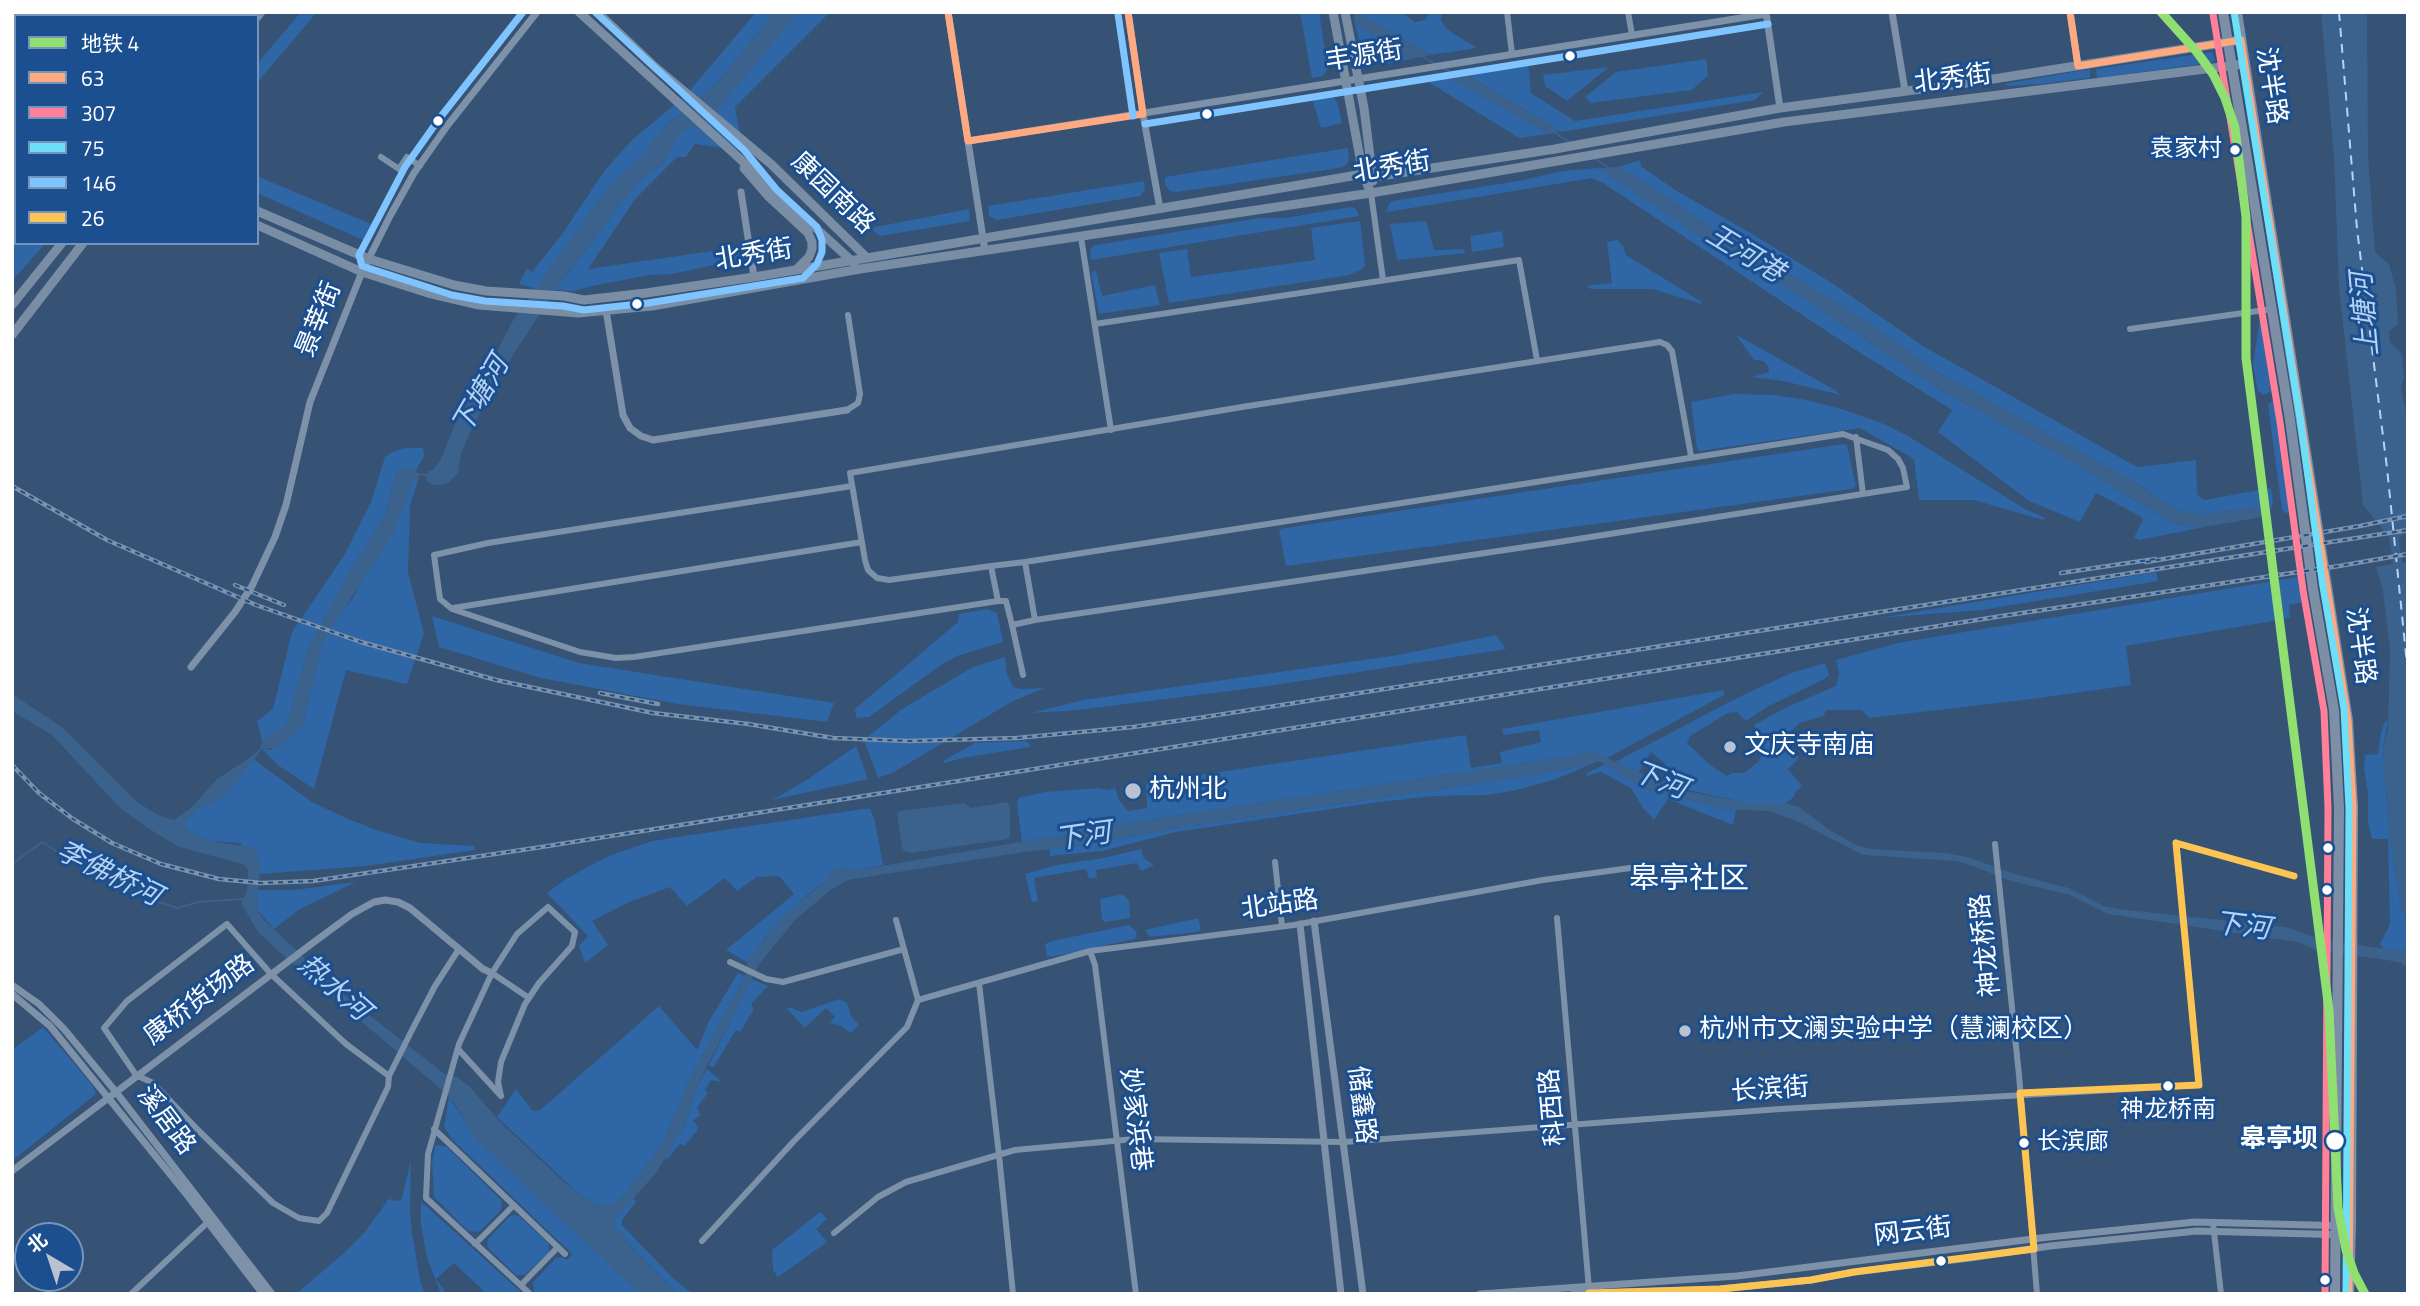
<!DOCTYPE html>
<html>
<head>
<meta charset="utf-8">
<style>
  body { margin:0 }
  #map { position:relative; width:2420px; height:1306px; overflow:hidden; background:#365274; font-family:"Titillium Web","Noto Sans SC",sans-serif }
  canvas { display:block }
  .frame { position:absolute; inset:0; border:14px solid #fff; pointer-events:none }
  .legend { position:absolute; left:14px; top:14px; width:245px; height:231px; box-sizing:border-box; background:#1b4f8f; border:2px solid #7695bc; margin:0; padding:9px 12px; list-style:none; font-size:21px; color:#fff }
  .legend li { display:flex; align-items:center; gap:14px; height:35px }
  .legend b { width:35px; border:2px solid #7695bc }
  .north { position:absolute; left:14px; top:1222px; width:70px; height:70px; box-sizing:border-box; background:#1b4f8f; border:2px solid #7695bc; border-radius:50%; rotate:321deg; font-size:19px; font-weight:700; line-height:28px; text-align:center; color:#fff }
  .north::after { content:''; display:block; margin:auto; width:24px; height:32px; background:#b9c2ce; clip-path:polygon(50% 0,100% 100%,50% 72%,0 100%) }
</style>
</head>
<body>
<div id="map">
<canvas width="2420" height="1306"></canvas>
<div class="frame"></div>
<ul class="legend">
<li><b style="height:9px;background:#90e071"></b>地铁 4</li>
<li><b style="height:9px;background:#ffa980"></b>63</li>
<li><b style="height:9px;background:#ff8098"></b>307</li>
<li><b style="height:9px;background:#6ddff8"></b>75</li>
<li><b style="height:9px;background:#80c4ff"></b>146</li>
<li><b style="height:9px;background:#fcc553"></b>26</li>
</ul>
<div class="north">北</div>
</div>
<script>
const context = document.querySelector('canvas').getContext('2d');
context.lineJoin = 'round';
function fill(path, color) { context.fillStyle = color; context.fill(path, 'evenodd'); }
const toPath = rows => new Path2D(rows.map(r => 'M' + r).join(''));
function stroke(path, color, width, dash) { context.strokeStyle = color; context.lineWidth = width; context.lineCap = dash ? 'butt' : 'round'; context.setLineDash(dash || []); context.stroke(path); }
function write(font, color, halo, rows, align = 'center') {
  context.font = font + ' "Titillium Web","Noto Sans SC",sans-serif'; context.lineWidth = 6; context.setLineDash([]); context.textBaseline = 'middle'; context.strokeStyle = halo; context.fillStyle = color; for (const [text, x, y, turn = 0] of rows) {
    context.save(); context.translate(x, y); context.rotate((+turn || 0) * Math.PI / 180); context.textAlign = isNaN(turn) ? turn : align; if (halo) context.strokeText(text, 0, 0); context.fillText(text, 0, 0); context.restore();
  }
}
fill(toPath([
  [301,12,317,12,257,83,257,64],
  [756,12,775,12,718,82,684,112,669,122,653,141,646,154,618,178,599,200,536,289,519,284,527,268,532,272,562,234,605,170,632,140,686,95],
  [798,12,830,12,735,107,743,151,695,144,686,157,677,157,636,198,588,269,740,247,740,256,737,260,672,274,649,275,592,286,574,291,555,290,621,203,640,180,663,163,679,134,699,122],
  [1300,12,1319,12,1328,68,1323,76,1312,78],
  [1357,12,1401,12,1415,22,1425,20,1430,12,1442,12,1441,21,1448,30,1477,48,1431,55],
  [1355,24,1411,59,1381,65,1368,62,1364,57],
  [2212,52,2215,61,2209,63,2097,78,2096,69],
  [1706,59,1708,75,1692,90,1591,103,1585,97,1616,72],
  [1528,61,1531,93,1575,121,1763,92,1755,100,1561,132,1461,71],
  [1609,67,1567,101,1545,86,1543,75],
  [2090,69,2090,78,2041,84,2008,86,2004,84],
  [1443,74,1549,134,1519,138,1422,78],
  [1325,95,1333,97,1337,102,1342,123,1321,128,1312,98],
  [1348,148,1349,160,1345,166,1338,168,1177,192,1170,191,1165,185,1165,177],
  [1640,160,1641,166,1675,190,1754,235,1832,283,1923,346,2137,467,2196,460,2197,494,2204,500,2271,488,2273,503,2270,511,2264,512,2261,508,2256,507,2199,515,2174,509,2141,486,1930,368,1878,329,1826,296,1732,242,1647,184,1618,167],
  [1598,168,1733,258,1793,291,1944,392,2077,465,2174,524,2205,527,2139,540,2134,537,2143,520,2140,516,2096,493,2080,522,2029,501,1938,432,1952,410,1843,342,1603,183,1592,178,1387,212,1388,205,1392,201,1518,181,1563,171],
  [257,176,371,224,363,240,257,193],
  [1144,181,1145,190,1140,196,997,220,989,216,988,206],
  [16,201,16,243,46,243,12,281,12,205],
  [1351,207,1356,209,1359,216,1091,260,1090,251,1093,246,1096,245,1260,218,1285,218],
  [969,209,970,221,880,236,870,228],
  [1360,221,1365,265,1363,269,1349,275,1169,303,1159,253,1187,249,1191,277,1315,260,1311,228],
  [1426,221,1434,250,1464,249,1465,253,1397,260,1390,224],
  [1502,231,1504,247,1472,252,1470,236],
  [1617,240,1623,246,1626,255,1702,302,1701,304,1653,289,1591,289,1586,286,1612,283,1607,242],
  [1096,271,1102,296,1155,285,1160,305,1099,314,1091,272],
  [2260,318,2273,390,2264,395,2258,391,2253,365],
  [1735,334,1835,390,1841,395,1783,381,1752,377,1769,372,1768,366,1764,361,1754,360],
  [1734,394,1774,395,1807,400,1845,410,1884,424,1908,436,2025,509,2046,518,2043,520,1974,500,1919,500,1914,459,1860,428,1700,451,1697,448,1691,402],
  [2273,400,2279,400,2281,404,2292,506,2291,512,2285,513,2282,510,2268,405],
  [1843,444,1847,445,1856,486,1852,489,1286,566,1279,529],
  [406,448,423,448,424,456,416,470,403,467,397,472,384,518,347,576,307,652,287,724,262,741,257,721,273,709,292,632,345,554,371,502,385,457,392,452],
  [419,478,410,505,408,572,424,634,407,684,346,670,314,789,279,766,262,749,271,750,302,727,322,643,335,620,353,598,413,481],
  [2156,572,2158,581,1982,610,1879,618],
  [2298,577,2301,581,2304,602,2289,605,2290,618,2126,646,2131,685,2032,699,1869,718,1862,710,1827,710,1823,716,1800,723,1784,737,1799,758,1788,769,1802,786,1795,792,1794,797,1786,803,1747,803,1661,784,1666,777,1663,773,1666,764,1651,752,1638,773,1632,768,1627,769,1615,762,1739,697,1791,673,1825,663,1829,675,1824,679,1767,707,1746,721,1737,712,1728,713,1690,736,1687,743,1710,765,1727,776,1732,773,1744,773,1758,762,1762,755,1754,725,1787,707,1836,686,1839,674,1836,660,1898,643],
  [987,609,997,613,1003,642,957,656,944,663,869,717,856,718,855,709,958,622,959,614],
  [432,616,579,663,834,703,827,722,678,704,541,678,439,647],
  [1496,635,1506,649,1269,686,1078,710,1031,713,1083,700,1398,655],
  [1005,657,1007,674,1013,687,1020,689,1045,688,1013,701,894,772,878,778,864,740,902,709,973,667],
  [1724,690,1724,695,1607,758,1591,753,1129,823,1022,842,1017,804,1018,798,1045,792,1098,788,1108,790,1115,788,1119,800,1128,811,1147,808,1146,783,1466,735,1471,768,1502,763,1500,752,1541,742,1539,730,1504,735,1502,729],
  [2388,720,2383,748,2389,830,2401,907,2408,924,2408,949,2397,951,2383,949,2380,944,2390,924,2388,839,2372,839,2368,823,2368,793,2364,768,2365,755,2378,754,2380,738,2384,723],
  [1024,741,1029,743,1030,747,962,758,945,763,943,761,975,743],
  [856,746,868,779,772,800,805,781],
  [253,759,312,802,346,818,376,830,420,843,475,846,475,850,366,866,259,874,260,868,240,843,209,841,195,835,186,829,186,822,198,808,214,802],
  [1599,761,1556,779,1513,791,1486,795,1433,796,1379,802,1176,832,1102,851,1050,856,1049,848,1082,845,1176,828,1514,778,1579,767],
  [1606,764,1642,788,1725,809,1736,809,1733,825,1668,799,1654,820,1643,808,1631,788,1601,772,1587,776,1586,773],
  [862,809,870,809,875,821,883,865,859,870,837,867,824,882,807,895,766,936,748,963,726,950,794,894,779,876,757,877,737,891,725,878,687,906,670,887,627,903,592,921,608,945,585,963,579,946,588,936,547,893,566,879,591,865,609,856,652,841],
  [1141,849,1144,858,1154,865,1141,871,1137,863,1096,870,1097,877,1089,879,1086,869,1034,878,1038,901,1032,902,1025,874,1057,865,1103,858],
  [356,882,300,909,274,929,257,910,258,890,294,890],
  [1122,894,1129,900,1130,918,1105,922,1102,920,1100,899],
  [1198,918,1201,930,1196,932,1150,937,1145,930],
  [1129,925,1137,932,1135,939,1051,957,1047,956,1045,944,1052,941],
  [738,973,745,976,743,981,690,1079,663,1143,624,1195,614,1204,598,1205,580,1195,497,1117,516,1089,533,1111,539,1111,659,1006,697,1050,709,1021],
  [751,979,768,986,752,1003,753,1011,740,1032,736,1030,713,1068,709,1065],
  [839,999,847,1003,851,1016,859,1025,851,1033,839,1025,830,1023,835,1017,826,1008,805,1028,787,1009,790,1007,802,1012],
  [43,1027,93,1086,96,1094,12,1161,12,1050],
  [707,1069,720,1080,719,1082,711,1080,705,1090,708,1093,697,1108,701,1115,693,1120,698,1127,697,1131,684,1146,680,1144,668,1158,664,1160,687,1120,696,1088],
  [449,1097,476,1138,640,1294,534,1294,533,1283,535,1280,556,1258,561,1257,567,1260,572,1254,453,1140,444,1127],
  [438,1145,447,1147,502,1201,501,1210,479,1232,468,1231,434,1197,432,1162,435,1146],
  [411,1160,410,1210,412,1233,420,1280,425,1294,296,1294,345,1252,364,1233,391,1196,390,1200,401,1201],
  [633,1198,636,1202,622,1220,622,1225,676,1281,693,1294,678,1294,631,1247,615,1227,613,1221],
  [421,1202,425,1205,523,1294,487,1294,454,1263,436,1279,445,1291,441,1294,427,1258,421,1224],
  [820,1212,827,1219,816,1229,827,1242,778,1277,773,1270,772,1250],
  [515,1215,519,1216,548,1243,549,1247,549,1252,525,1275,516,1275,489,1249,487,1244,488,1239,510,1216]
]), '#2f66a5');
fill(toPath([
  [775,12,798,12,714,115,679,134,663,163,640,180,621,203,563,279,511,358,473,426,461,454,458,473,449,482,440,485,432,485,426,480,428,471,433,470,440,461,455,424,484,376,512,322,599,200,618,178,645,154,653,141,669,122,684,112,718,82],
  [1353,12,1357,12,1431,55,1411,59,1355,24],
  [2321,12,2367,12,2368,154,2375,252,2389,264,2396,290,2398,324,2389,332,2390,342,2402,354,2404,377,2401,388,2408,421,2408,534,2403,534,2399,539,2402,563,2408,563,2408,924,2401,907,2389,830,2383,748,2388,729,2390,648,2383,591,2376,567,2393,564,2389,537,2363,505,2339,288,2334,157],
  [1461,71,1561,132,1549,134,1443,74],
  [1618,167,1647,184,1732,242,1826,296,1878,329,1930,368,2141,486,2174,509,2199,515,2256,507,2261,508,2264,512,2262,517,2205,527,2174,524,2077,465,1944,392,1793,291,1733,258,1598,168],
  [403,467,416,470,419,478,413,481,394,533,322,643,302,727,278,748,262,749,227,793,214,802,198,808,186,822,186,829,195,835,209,841,251,847,257,853,260,868,257,910,264,920,345,996,446,1075,457,1077,470,1087,502,1124,559,1177,580,1195,598,1205,614,1204,624,1195,663,1143,690,1079,743,981,749,958,782,917,824,882,837,867,859,870,1129,823,1591,753,1603,755,1627,769,1632,768,1661,784,1676,789,1747,803,1786,803,1799,807,1831,831,1858,846,1872,849,1946,853,1968,857,2014,874,2069,888,2103,906,2118,909,2285,927,2321,939,2397,951,2408,949,2408,967,2399,962,2317,950,2297,942,2108,914,2070,895,2011,881,1973,866,1956,861,1863,855,1795,820,1768,811,1725,809,1642,788,1599,761,1579,767,1514,778,1176,828,1082,845,1024,852,848,880,832,889,796,919,760,963,696,1088,687,1120,657,1172,613,1221,615,1227,631,1247,678,1294,640,1294,475,1138,453,1101,441,1089,286,958,258,932,241,903,247,891,248,870,245,865,180,847,160,836,121,809,52,735,12,711,12,694,62,727,137,802,160,816,174,820,191,808,217,779,251,757,260,749,262,741,287,723,307,652,347,576,384,518,397,472],
  [1007,802,1010,807,1010,836,1008,839,912,853,905,852,902,848,897,814,899,811,964,803,971,808]
]), '#3b618d');
stroke(toPath([
  [1422,56,1435,64],
  [1443,68,1453,73],
  [1555,133,1571,143],
  [1596,159,1609,168],
  [416,474,428,475],
  [12,864,42,842,89,872,147,898,177,908,199,902,242,899]
]), '#3b618d', 2);
stroke(toPath([
  [2339,12,2357,229,2387,468,2408,674]
]), '#b5d3f5', 2, [9, 7]);
stroke(toPath([
  [1507,12,1512,54],
  [1628,12,1632,35],
  [381,157,399,169,407,157,420,166],
  [1371,193,1383,280],
  [1081,237,1111,430],
  [1095,324,1519,260,1537,360],
  [2130,329,2272,309],
  [847,410,858,403,860,394,848,315],
  [1856,437,1863,494],
  [852,486,488,543,434,555,440,599,452,609,580,652,616,658,634,657,998,601],
  [1025,562,1843,434,1888,450,1898,459,1903,468,1907,487,1559,542,1035,620],
  [991,566,998,601,1006,601,1012,625,1035,620,1025,562,991,566,889,580,877,578,868,570,865,560,850,473,1242,407,1660,342,1667,345,1672,351,1691,456],
  [453,608,862,542],
  [1012,625,1023,675],
  [1995,844,2019,1075,2037,1294],
  [1275,862,1282,926],
  [1557,918,1589,1289],
  [1090,951,1095,965,1136,1294],
  [730,962,766,979,783,982,904,949],
  [492,973,529,998],
  [979,983,999,1155,1013,1294],
  [918,1000,1090,951,1294,925,1543,880,1652,865],
  [458,1049,501,1096],
  [389,1076,346,1044,271,974,227,924,127,1001,104,1028,136,1075,153,1083,200,1132,273,1203,299,1218,319,1221,327,1213,388,1087,389,1076,411,1032,435,986,459,949],
  [501,1096,498,1082,501,1062,525,1004,539,983,572,946,575,932,548,907,517,934,492,973,459,1044,428,1154,426,1198,529,1293],
  [434,1129,565,1254],
  [2213,1223,2221,1294],
  [834,1233,878,1197,906,1182,1015,1150,1135,1139,1344,1142,1780,1109,2199,1085,2176,843],
  [702,1241,794,1141,907,1027,918,1000,896,920],
  [475,1244,514,1205],
  [521,1285,558,1247],
  [131,1294,208,1222]
]), '#7d92a8', 6);
stroke(toPath([
  [948,12,985,251],
  [1128,12,1143,114,1160,209],
  [1766,12,1780,108],
  [1892,12,1905,91],
  [2070,12,2078,66],
  [968,141,1766,14],
  [741,192,754,277],
  [606,310,623,415,630,428,641,436,653,440,847,410],
  [191,667,235,612,252,586,275,537,286,505,310,402,362,272,390,216,414,173,447,126,537,12],
  [1314,921,1363,1294],
  [1300,924,1341,1294],
  [12,985,39,1004,64,1029,116,1092,272,1294],
  [12,994,50,1026,187,1195,263,1294],
  [12,1171,310,945,352,914,374,902,385,900,398,902,410,908,483,969,492,973],
  [1480,1294,1737,1276,2049,1237,2195,1222,2351,1226],
  [1573,1294,1720,1289,1811,1280,1854,1272,1970,1258,2050,1246,2197,1231,2351,1235]
]), '#7d92a8', 7);
stroke(toPath([
  [579,12,854,263],
  [597,12,655,67,771,164,866,257,866,258],
  [1333,12,1363,174,1371,193],
  [1345,12,1364,108,1373,181],
  [241,16,244,12],
  [257,17,261,12],
  [744,168,769,197,808,233,812,242,812,249,809,257,796,270],
  [257,211,369,259,454,285,486,291,564,296,584,300,646,293,754,277,1317,182,1363,174,1374,177,1555,149,1780,108,1974,82,2241,40],
  [257,225,362,272,428,293,479,305,578,313,652,306,860,269,1371,193,1784,122,2245,64],
  [12,305,62,243],
  [12,335,83,243]
]), '#798da4', 9);
stroke(toPath([
  [2223,12,2290,420,2313,589,2334,710,2339,808,2335,1294],
  [2237,12,2348,720,2353,806,2351,1226,2349,1294]
]), '#7d8ea7', 10);
const rail = toPath([
  [12,486,107,540,256,605,361,642,496,680,653,713,748,724,833,738,909,741,1017,738,1133,727,1198,718,2408,530],
  [2146,562,2360,526,2408,516],
  [2061,573,2155,559],
  [235,585,284,605],
  [600,693,658,704],
  [12,765,39,793,73,819,112,843,161,864,219,879,261,883,313,881,535,848,2002,616,2339,566,2408,554]
]);
stroke(rail, '#7e92a7', 4.5);
stroke(rail, '#1b4f8f', 2, [5]);
stroke(toPath([
  [948,12,968,141,1143,114,1128,12],
  [2070,12,2078,66,2241,40,2348,720,2353,806,2349,1294]
]), '#ffa980', 7);
stroke(toPath([
  [2213,14,2280,422,2303,590,2324,711,2328,808,2325,1294]
]), '#ff8098', 7);
stroke(toPath([
  [2234,12,2300,418,2323,587,2344,709,2349,808,2346,1294]
]), '#6ddff8', 7);
stroke(toPath([
  [523,12,439,119,405,167,359,255,362,266,452,295,485,301,563,306,584,310,648,303,803,278,817,264,822,252,822,240,817,227,777,190,744,150,595,12],
  [1118,14,1133,116],
  [1145,124,1768,24]
]), '#80c4ff', 7);
stroke(toPath([
  [2176,843,2199,1085],
  [2176,843,2294,876],
  [2020,1093,2199,1085],
  [1589,1293,1720,1289,1811,1280,1854,1272,2034,1249,2020,1093]
]), '#fcc553', 7);
stroke(toPath([
  [2161,12,2196,51,2213,74,2225,98,2235,128,2246,217,2246,358,2329,1010,2338,1208,2346,1250,2354,1273,2365,1294]
]), '#90e071', 9);
for (const [x, y, r, color] of [
  [1570,56,6,"#fff"],
  [1207,114,6,"#fff"],
  [438,121,6,"#fff"],
  [2235,150,6,"#fff"],
  [637,304,6,"#fff"],
  [1730,747,7,"#b9c2ce"],
  [1133,791,9,"#b9c2ce"],
  [2328,848,6,"#fff"],
  [2327,890,6,"#fff"],
  [1685,1031,7,"#b9c2ce"],
  [2168,1086,6,"#fff"],
  [2335,1141,10,"#fff"],
  [2024,1143,6,"#fff"],
  [1941,1261,6,"#fff"],
  [2325,1280,6,"#fff"]
]) { const dot = new Path2D(); dot.arc(x, y, r, 0, 2 * Math.PI); context.fillStyle = color; context.fill(dot); stroke(dot, '#1b4f8f', 2.5); }
write('24px', '#fff', '#1b4f8f', [
  ["袁家村",2222,150],
  ["神龙桥南",2168,1111,"center"],
  ["长滨廊",2037,1143,"left"]
], 'right');
write('26px', '#fff', '#1b4f8f', [
  ["丰源街",1364,57,-9],
  ["北秀街",1953,80,-7],
  ["沈半路",2270,86,81],
  ["北秀街",1392,168,-9],
  ["康园南路",832,194,44],
  ["北秀街",754,256,-9],
  ["景莘街",320,320,-68],
  ["沈半路",2359,646,82],
  ["北站路",1280,906,-8],
  ["神龙桥路",1987,945,-96],
  ["康桥货场路",200,1001,-37],
  ["长滨街",1770,1091,-4],
  ["储鑫路",1360,1105,83],
  ["科西路",1554,1107,-95],
  ["妙家浜巷",1134,1120,83],
  ["溪居路",165,1121,53],
  ["网云街",1913,1233,-7]
]);
write('26px', '#fff', '#1b4f8f', [
  ["文庆寺南庙",1744,747],
  ["杭州北",1149,791],
  ["杭州市文澜实验中学（慧澜校区）",1699,1031]
], 'left');
write('bold 26px', '#fff', '#1b4f8f', [
  ["皋亭坝",2318,1141]
], 'right');
write('italic 28px', '#b5d3f5', '#1b4f8f', [
  ["王河港",1744,255,31],
  ["上塘河",2367,314,-95],
  ["下塘河",482,396,-60],
  ["下河",1659,782,21],
  ["下河",1083,838,-8],
  ["李佛桥河",108,875,26],
  ["下河",2242,928,7],
  ["热水河",333,989,41]
]);
write('30px', '#fff', '#1b4f8f', [
  ["皋亭社区",1689,881]
]);
</script>
</body>
</html>
